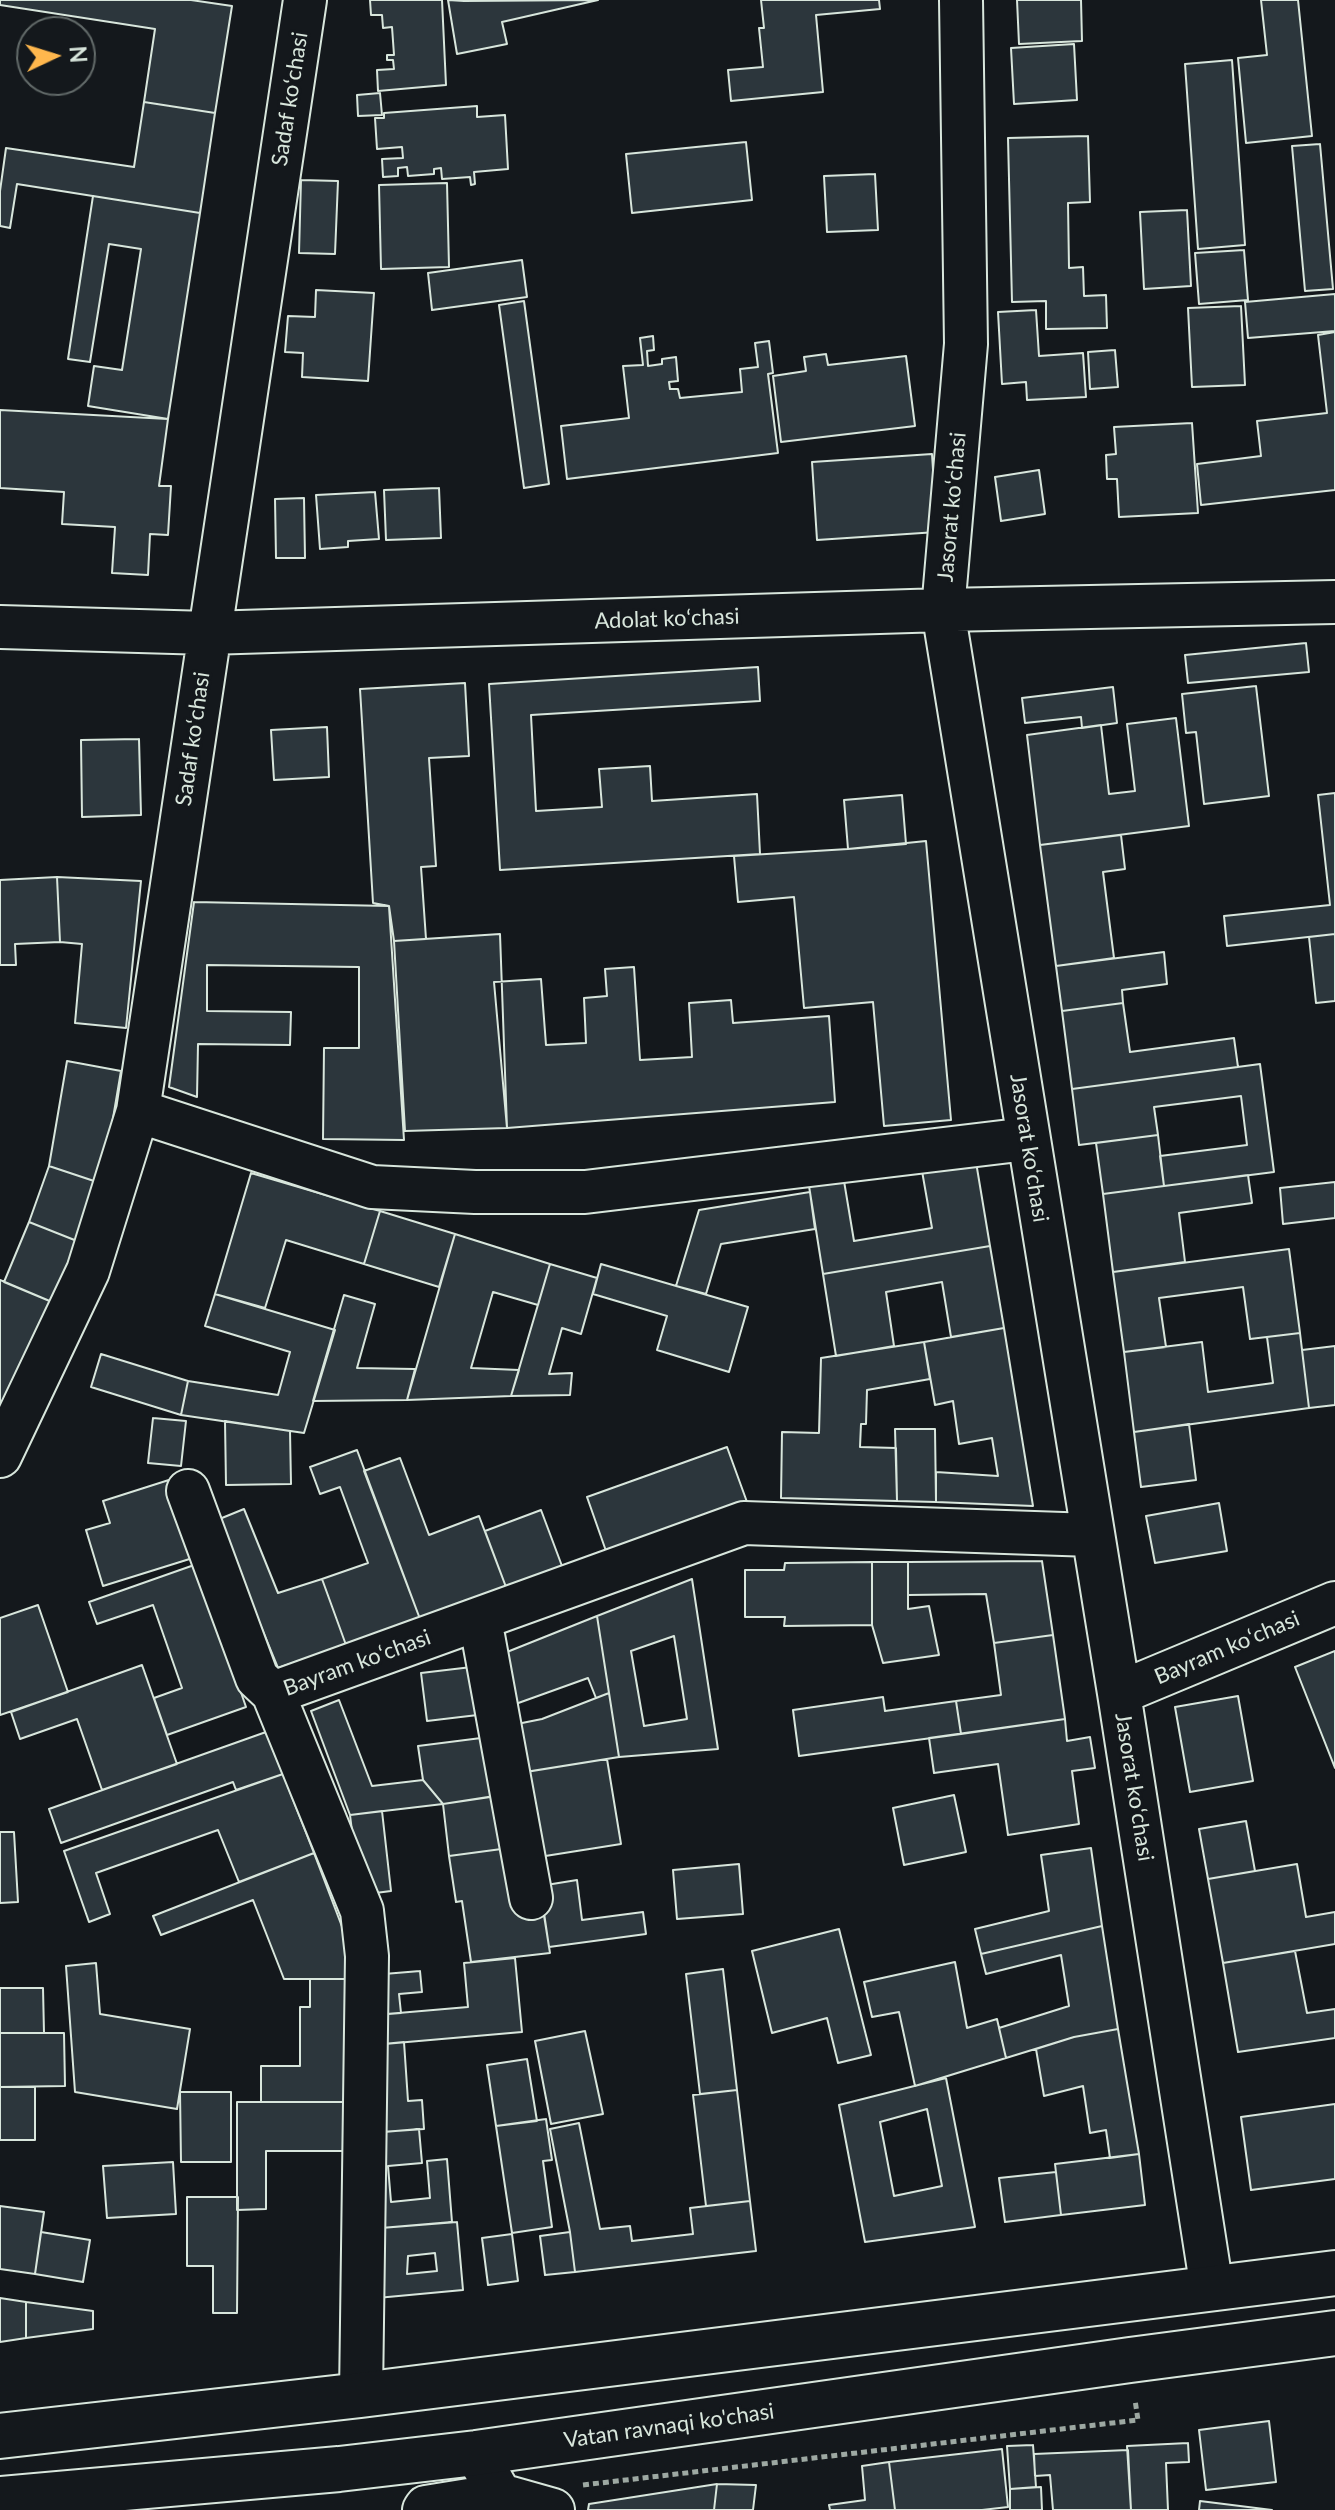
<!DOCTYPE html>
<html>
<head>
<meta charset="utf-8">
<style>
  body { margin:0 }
  #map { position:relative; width:1335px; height:2510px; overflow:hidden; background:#14181c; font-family:Lato,sans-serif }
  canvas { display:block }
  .north { position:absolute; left:16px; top:16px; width:80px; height:80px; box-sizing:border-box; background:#14181c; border:2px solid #626a69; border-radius:50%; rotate:86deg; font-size:22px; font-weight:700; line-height:32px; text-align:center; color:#d8e6dc }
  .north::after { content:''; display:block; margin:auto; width:28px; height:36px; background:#ffb74d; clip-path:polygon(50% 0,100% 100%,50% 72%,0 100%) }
</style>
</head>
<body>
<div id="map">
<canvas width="1335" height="2510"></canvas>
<div class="north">N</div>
</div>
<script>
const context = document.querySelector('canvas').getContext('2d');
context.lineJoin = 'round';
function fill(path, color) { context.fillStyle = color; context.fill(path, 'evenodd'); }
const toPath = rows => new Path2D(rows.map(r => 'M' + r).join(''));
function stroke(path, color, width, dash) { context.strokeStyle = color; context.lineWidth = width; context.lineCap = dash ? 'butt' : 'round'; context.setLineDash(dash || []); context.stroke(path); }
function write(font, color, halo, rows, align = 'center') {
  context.font = font + ' Lato,sans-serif'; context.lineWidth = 6; context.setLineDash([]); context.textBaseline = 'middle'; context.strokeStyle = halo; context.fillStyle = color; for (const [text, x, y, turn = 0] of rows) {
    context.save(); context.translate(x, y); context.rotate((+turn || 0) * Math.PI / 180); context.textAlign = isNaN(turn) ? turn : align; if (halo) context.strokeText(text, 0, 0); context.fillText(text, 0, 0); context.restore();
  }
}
const building = toPath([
  [0,0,191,0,232,6,215,113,144,102,155,29,0,5,0,0],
  [370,0,442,0,446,85,378,91,377,70,394,69,393,60,387,60,387,55,394,55,392,27,383,28,382,15,371,15,370,0],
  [448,0,464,1,598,0,502,22,507,44,457,54,448,0],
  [761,0,879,0,880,9,816,15,823,92,731,101,728,70,763,67,759,28,764,28,761,0],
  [1017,0,1081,0,1082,41,1019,44,1017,0],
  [1261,0,1298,0,1312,136,1246,143,1238,58,1267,55,1261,0],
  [1074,44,1077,100,1014,104,1011,48,1074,44],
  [1232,60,1245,245,1198,249,1185,64,1232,60],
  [380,93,382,115,358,116,357,95,380,93],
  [144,102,215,113,200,213,17,184,10,228,0,226,0,191,6,148,134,167,144,102],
  [477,106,477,117,505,115,508,169,474,172,475,184,471,185,470,177,442,179,441,168,434,169,434,174,408,176,407,167,398,168,398,176,383,177,382,159,403,158,402,147,377,149,375,118,384,118,384,113,477,106],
  [1088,136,1090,202,1068,203,1069,268,1083,267,1084,296,1106,295,1107,328,1046,329,1046,301,1012,302,1008,138,1088,136],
  [746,142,752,200,632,213,626,154,746,142],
  [1320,144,1333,289,1305,291,1292,146,1320,144],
  [875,174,878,230,827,232,824,176,875,174],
  [301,180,338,181,335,254,299,253,301,180],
  [447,183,449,267,381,269,379,185,447,183],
  [93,196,200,213,168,419,88,406,94,366,122,370,141,249,109,244,90,362,68,359,93,196],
  [1187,210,1191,286,1144,289,1140,212,1187,210],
  [1244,250,1248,300,1199,304,1195,253,1244,250],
  [522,260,527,297,432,310,428,273,522,260],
  [316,290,374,293,368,381,302,377,303,353,285,352,288,316,315,317,316,290],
  [1335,294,1335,331,1248,338,1245,302,1335,294],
  [524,301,549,484,524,488,499,305,524,301],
  [1241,306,1245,385,1192,387,1188,308,1241,306],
  [1036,310,1039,356,1083,353,1086,397,1027,400,1026,382,1002,384,998,312,1036,310],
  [1335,332,1335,490,1201,505,1197,464,1261,456,1257,421,1327,413,1318,335,1335,332],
  [653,336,654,350,647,351,648,366,662,364,662,359,676,357,678,381,669,382,670,389,678,389,680,398,742,392,740,369,758,367,755,343,769,341,773,373,768,374,778,453,567,479,561,426,629,418,623,366,643,365,640,338,653,336],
  [1115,350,1118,387,1090,389,1088,352,1115,350],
  [826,354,828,365,906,356,915,426,781,442,773,376,806,371,804,357,826,354],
  [0,410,168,419,159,486,171,486,168,535,150,534,148,575,112,573,115,527,62,524,64,492,0,488,0,410],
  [1192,423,1198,513,1119,517,1117,479,1107,479,1106,455,1116,454,1114,427,1192,423],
  [932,454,937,532,817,540,812,462,932,454],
  [1039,470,1045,514,1001,521,995,477,1039,470],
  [439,488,441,538,386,540,384,490,439,488],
  [375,492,379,539,348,541,348,547,320,549,316,495,375,492],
  [304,498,305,558,276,558,275,499,304,498],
  [1306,643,1309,672,1188,683,1185,655,1306,643],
  [758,667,760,701,531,715,536,811,602,807,599,769,650,766,652,801,757,794,760,854,500,870,489,684,758,667],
  [465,683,469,756,429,758,436,866,421,867,426,939,394,941,389,906,373,903,360,689,465,683],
  [1256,686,1269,796,1204,804,1196,732,1186,733,1182,694,1256,686],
  [1113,687,1117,723,1082,728,1081,717,1025,723,1022,698,1113,687],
  [1176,718,1189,826,1040,845,1027,735,1101,725,1109,794,1135,791,1127,724,1176,718],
  [327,727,329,777,274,780,271,730,327,727],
  [139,739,141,815,82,817,81,740,139,739],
  [1335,793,1335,934,1227,946,1224,916,1330,905,1318,795,1335,793],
  [902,795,906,844,848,849,844,800,902,795],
  [1121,835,1125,869,1103,872,1114,958,1056,966,1040,845,1121,835],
  [926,841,951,1120,884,1126,873,1002,804,1008,794,897,738,902,734,856,848,849,926,841],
  [57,877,60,942,15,944,16,965,0,965,0,880,57,877],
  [57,877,141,881,126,1028,75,1023,82,944,60,942,57,877],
  [194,902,389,906,404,1140,323,1139,324,1048,359,1048,359,967,207,965,207,1011,291,1012,290,1045,198,1044,197,1097,169,1087,194,902],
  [500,934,507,1128,405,1131,394,941,500,934],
  [1335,934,1335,1001,1316,1003,1309,937,1335,934],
  [1164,952,1167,984,1122,990,1123,1003,1062,1011,1056,966,1164,952],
  [634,967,640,1060,692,1057,689,1003,731,1000,733,1023,829,1016,835,1102,507,1128,494,982,541,979,546,1045,586,1043,584,998,607,996,605,969,634,967],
  [1123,1003,1130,1052,1234,1038,1238,1067,1072,1089,1062,1011,1123,1003],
  [67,1061,121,1071,110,1136,97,1182,49,1166,67,1061],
  [1260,1064,1274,1172,1164,1186,1160,1156,1247,1145,1241,1096,1154,1107,1158,1135,1079,1145,1072,1089,1260,1064],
  [1158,1135,1164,1186,1103,1194,1096,1143,1158,1135],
  [976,1162,990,1246,823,1274,809,1186,844,1181,854,1241,932,1228,922,1171,976,1162],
  [49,1166,97,1182,77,1241,29,1222,49,1166],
  [251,1173,380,1211,364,1264,286,1240,265,1308,215,1294,251,1173],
  [1248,1175,1252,1203,1179,1213,1185,1262,1113,1272,1103,1194,1248,1175],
  [1335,1182,1335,1218,1283,1224,1280,1188,1335,1182],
  [810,1192,815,1229,721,1244,706,1294,676,1286,699,1210,810,1192],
  [380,1211,455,1234,439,1287,364,1264,380,1211],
  [29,1222,77,1241,52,1302,4,1282,29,1222],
  [455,1234,550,1264,538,1305,493,1292,471,1368,519,1370,511,1396,407,1400,455,1234],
  [990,1246,1004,1328,951,1337,942,1282,886,1292,894,1346,836,1356,823,1274,990,1246],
  [1289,1249,1300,1333,1250,1339,1243,1287,1159,1298,1166,1347,1124,1352,1113,1272,1289,1249],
  [550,1264,597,1278,581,1334,562,1328,549,1374,572,1373,570,1395,511,1396,550,1264],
  [601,1264,748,1307,729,1372,657,1350,667,1316,593,1294,601,1264],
  [0,1280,52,1302,7,1407,0,1403,0,1280],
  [215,1294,335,1330,304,1433,181,1415,188,1381,278,1395,290,1352,205,1326,215,1294],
  [344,1295,375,1304,357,1368,415,1369,407,1400,313,1401,344,1295],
  [1004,1328,1033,1506,936,1502,936,1472,998,1476,992,1438,959,1444,953,1401,935,1405,924,1342,1004,1328],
  [1300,1333,1309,1408,1134,1432,1124,1352,1202,1342,1208,1392,1273,1383,1267,1337,1300,1333],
  [924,1342,930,1379,867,1390,866,1424,861,1424,860,1447,896,1448,897,1501,781,1498,782,1432,819,1433,821,1358,924,1342],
  [1335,1346,1335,1405,1309,1408,1302,1350,1335,1346],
  [101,1354,188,1381,181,1415,91,1387,101,1354],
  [153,1418,186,1421,181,1466,148,1463,153,1418],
  [225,1421,290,1431,291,1484,226,1485,225,1421],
  [1189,1424,1196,1480,1141,1487,1134,1432,1189,1424],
  [895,1429,935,1429,936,1502,897,1501,895,1429],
  [727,1447,747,1502,606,1551,587,1497,727,1447],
  [357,1450,420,1619,346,1645,322,1579,368,1563,340,1487,320,1494,310,1467,357,1450],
  [400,1458,429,1535,479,1516,506,1587,420,1619,364,1471,400,1458],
  [172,1479,196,1557,103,1586,86,1530,110,1523,103,1501,172,1479],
  [1219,1503,1227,1551,1155,1563,1146,1516,1219,1503],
  [244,1509,278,1593,322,1579,346,1645,278,1668,217,1520,244,1509],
  [541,1510,562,1566,506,1587,485,1531,541,1510],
  [1042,1561,1053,1635,994,1643,986,1594,908,1595,908,1562,1042,1561],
  [872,1562,908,1562,908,1609,929,1606,939,1655,883,1663,872,1625,872,1562],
  [872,1562,872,1625,784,1626,785,1617,745,1617,745,1570,784,1570,785,1563,872,1562],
  [197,1564,246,1707,167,1735,154,1698,182,1688,153,1605,97,1624,89,1602,197,1564],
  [692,1579,718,1749,619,1757,597,1616,692,1579],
  [674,1636,687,1719,644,1726,631,1651,674,1636],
  [38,1605,68,1692,0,1715,0,1618,38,1605],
  [597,1616,609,1693,596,1698,588,1678,510,1706,502,1654,597,1616],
  [1053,1635,1065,1719,961,1734,956,1701,1001,1695,994,1643,1053,1635],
  [1335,1651,1335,1768,1295,1667,1335,1651],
  [142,1665,177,1764,102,1790,77,1719,20,1739,11,1712,142,1665],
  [480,1666,486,1714,427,1721,421,1673,480,1666],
  [609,1693,619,1757,519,1773,512,1725,542,1719,609,1693],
  [1238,1696,1253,1781,1190,1792,1175,1707,1238,1696],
  [883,1697,885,1711,956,1701,961,1734,799,1756,793,1710,883,1697],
  [339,1700,372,1786,423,1780,443,1804,350,1815,311,1711,339,1700],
  [1065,1719,1067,1741,1090,1737,1095,1768,1072,1771,1079,1824,1008,1835,998,1764,934,1773,929,1738,1065,1719],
  [266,1732,283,1774,236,1790,233,1782,61,1843,49,1809,266,1732],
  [489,1737,497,1796,443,1804,423,1780,418,1746,489,1737],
  [607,1759,621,1844,539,1857,526,1772,607,1759],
  [283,1774,314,1853,239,1882,218,1830,96,1873,110,1914,89,1922,64,1851,283,1774],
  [501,1795,509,1848,449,1856,443,1804,501,1795],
  [954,1795,966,1852,904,1865,893,1808,954,1795],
  [382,1811,391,1891,360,1895,350,1815,382,1811],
  [1246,1821,1255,1871,1208,1879,1199,1829,1246,1821],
  [0,1832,14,1832,18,1902,0,1903,0,1832],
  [509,1848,543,1909,550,1953,471,1962,462,1901,456,1902,449,1856,509,1848],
  [1091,1848,1102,1926,981,1954,975,1929,1049,1911,1041,1855,1091,1848],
  [314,1853,349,1945,351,1979,284,1979,253,1900,161,1935,153,1916,314,1853],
  [739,1864,743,1914,677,1919,673,1870,739,1864],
  [1297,1864,1306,1917,1335,1912,1335,1944,1223,1963,1208,1879,1297,1864],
  [577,1880,582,1920,643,1912,646,1934,549,1947,540,1886,577,1880],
  [1102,1926,1118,2029,1074,2037,1006,2058,999,2028,1069,2006,1061,1955,986,1974,981,1954,1102,1926],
  [839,1929,871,2055,838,2063,827,2018,772,2033,752,1951,839,1929],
  [1295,1951,1307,2013,1335,2009,1335,2038,1238,2052,1223,1963,1295,1951],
  [515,1958,522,2032,373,2045,375,2015,468,2007,464,1963,515,1958],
  [955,1962,967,2028,997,2019,1006,2058,915,2086,899,2012,872,2017,864,1982,955,1962],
  [96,1963,100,2014,190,2029,177,2109,75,2092,66,1966,96,1963],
  [723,1969,737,2090,700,2094,686,1974,723,1969],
  [420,1971,422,1992,399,1994,401,2013,375,2015,372,1975,420,1971],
  [310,1979,351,1979,351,2102,261,2102,261,2066,300,2066,300,2007,310,2007,310,1979],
  [0,1988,43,1988,44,2033,0,2033,0,1988],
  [1118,2029,1139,2154,1110,2158,1106,2130,1090,2133,1083,2086,1044,2096,1036,2049,1074,2037,1118,2029],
  [585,2031,603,2114,551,2124,535,2041,585,2031],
  [0,2033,64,2033,65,2086,0,2087,0,2033],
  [404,2042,408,2101,422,2100,424,2129,381,2132,373,2045,404,2042],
  [527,2059,537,2121,496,2126,487,2065,527,2059],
  [946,2078,975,2227,865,2242,839,2105,946,2078],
  [927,2109,942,2186,894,2196,880,2122,927,2109],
  [0,2087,35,2087,35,2140,0,2140,0,2087],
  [737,2090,750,2201,706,2206,693,2095,737,2090],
  [180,2092,231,2092,231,2162,181,2162,180,2092],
  [237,2102,351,2102,351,2151,266,2151,266,2209,237,2210,237,2102],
  [1335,2104,1335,2179,1251,2190,1241,2117,1335,2104],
  [546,2119,552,2160,543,2161,552,2227,512,2233,496,2126,546,2119],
  [579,2123,600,2229,630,2226,632,2241,693,2234,690,2208,750,2201,756,2251,575,2272,570,2232,550,2129,579,2123],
  [419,2129,422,2163,388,2166,391,2202,430,2198,427,2161,447,2159,452,2222,381,2228,372,2133,419,2129],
  [1139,2154,1145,2205,1061,2215,1055,2164,1139,2154],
  [173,2162,176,2214,107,2218,103,2166,173,2162],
  [1056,2172,1061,2215,1005,2222,999,2178,1056,2172],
  [187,2197,238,2197,237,2313,213,2313,213,2266,187,2266,187,2197],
  [0,2206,44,2212,35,2274,0,2269,0,2206],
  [457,2222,463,2290,377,2298,381,2228,457,2222],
  [435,2253,437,2271,407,2274,408,2256,435,2253],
  [41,2232,90,2240,83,2282,35,2274,41,2232],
  [570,2232,575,2272,545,2275,540,2236,570,2232],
  [512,2234,518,2281,488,2285,482,2238,512,2234],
  [0,2298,26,2302,26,2338,0,2342,0,2298],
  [26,2302,93,2311,93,2329,26,2338,26,2302],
  [1269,2421,1276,2482,1206,2490,1199,2430,1269,2421],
  [1188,2443,1189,2462,1166,2463,1168,2510,1131,2510,1127,2446,1188,2443],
  [1033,2445,1036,2487,1010,2489,1007,2446,1033,2445],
  [1002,2449,1008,2507,982,2510,895,2510,889,2462,1002,2449],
  [1128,2450,1131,2510,1053,2510,1050,2475,1035,2476,1034,2454,1128,2450],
  [889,2462,895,2510,830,2510,829,2505,865,2500,862,2466,889,2462],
  [717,2484,756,2485,753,2510,714,2510,717,2484],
  [717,2484,714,2510,588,2510,589,2504,717,2484],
  [1041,2487,1042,2510,1010,2510,1010,2489,1041,2487],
  [1200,2501,1272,2510,1199,2510,1200,2501]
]);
fill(building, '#2c363c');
stroke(building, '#d8e6dc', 2);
const minor = toPath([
  [961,0,966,344,943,610,1119,1693,1212,2289],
  [0,627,208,633,943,610,1335,602],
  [138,1111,372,1187,475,1192,585,1192,1027,1139],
  [0,1456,88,1271,138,1111,305,0],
  [188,1491,257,1678,273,1693],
  [480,1619,531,1898],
  [1119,1693,1335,1603],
  [361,2395,367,1956,362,1911,273,1693,744,1523,1092,1535],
  [476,2453,500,2495,553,2510],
  [424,2510,426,2507,500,2495]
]);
const major = toPath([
  [0,2436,361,2395,1335,2273],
  [0,2499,339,2469,476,2453,1130,2360,1335,2333]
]);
stroke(minor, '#d8e6dc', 46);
stroke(major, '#d8e6dc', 48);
stroke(toPath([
  [583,2485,1138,2420,1135,2400]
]), '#9da8a2', 5, [6, 4]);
stroke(minor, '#14181c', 42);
stroke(major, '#14181c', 44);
write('22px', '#d8e6dc', '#14181c', [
  ["Sadaf koʻchasi",290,99,-81],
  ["Jasorat koʻchasi",952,507,-85],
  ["Adolat koʻchasi",667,619,-2],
  ["Sadaf koʻchasi",193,739,-82],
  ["Jasorat koʻchasi",1029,1148,81],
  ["Bayram koʻchasi",1227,1648,-23],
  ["Bayram koʻchasi",357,1663,-20],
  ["Jasorat koʻchasi",1134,1787,81],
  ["Vatan ravnaqi ko'chasi",669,2426,-8]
]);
</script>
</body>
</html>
